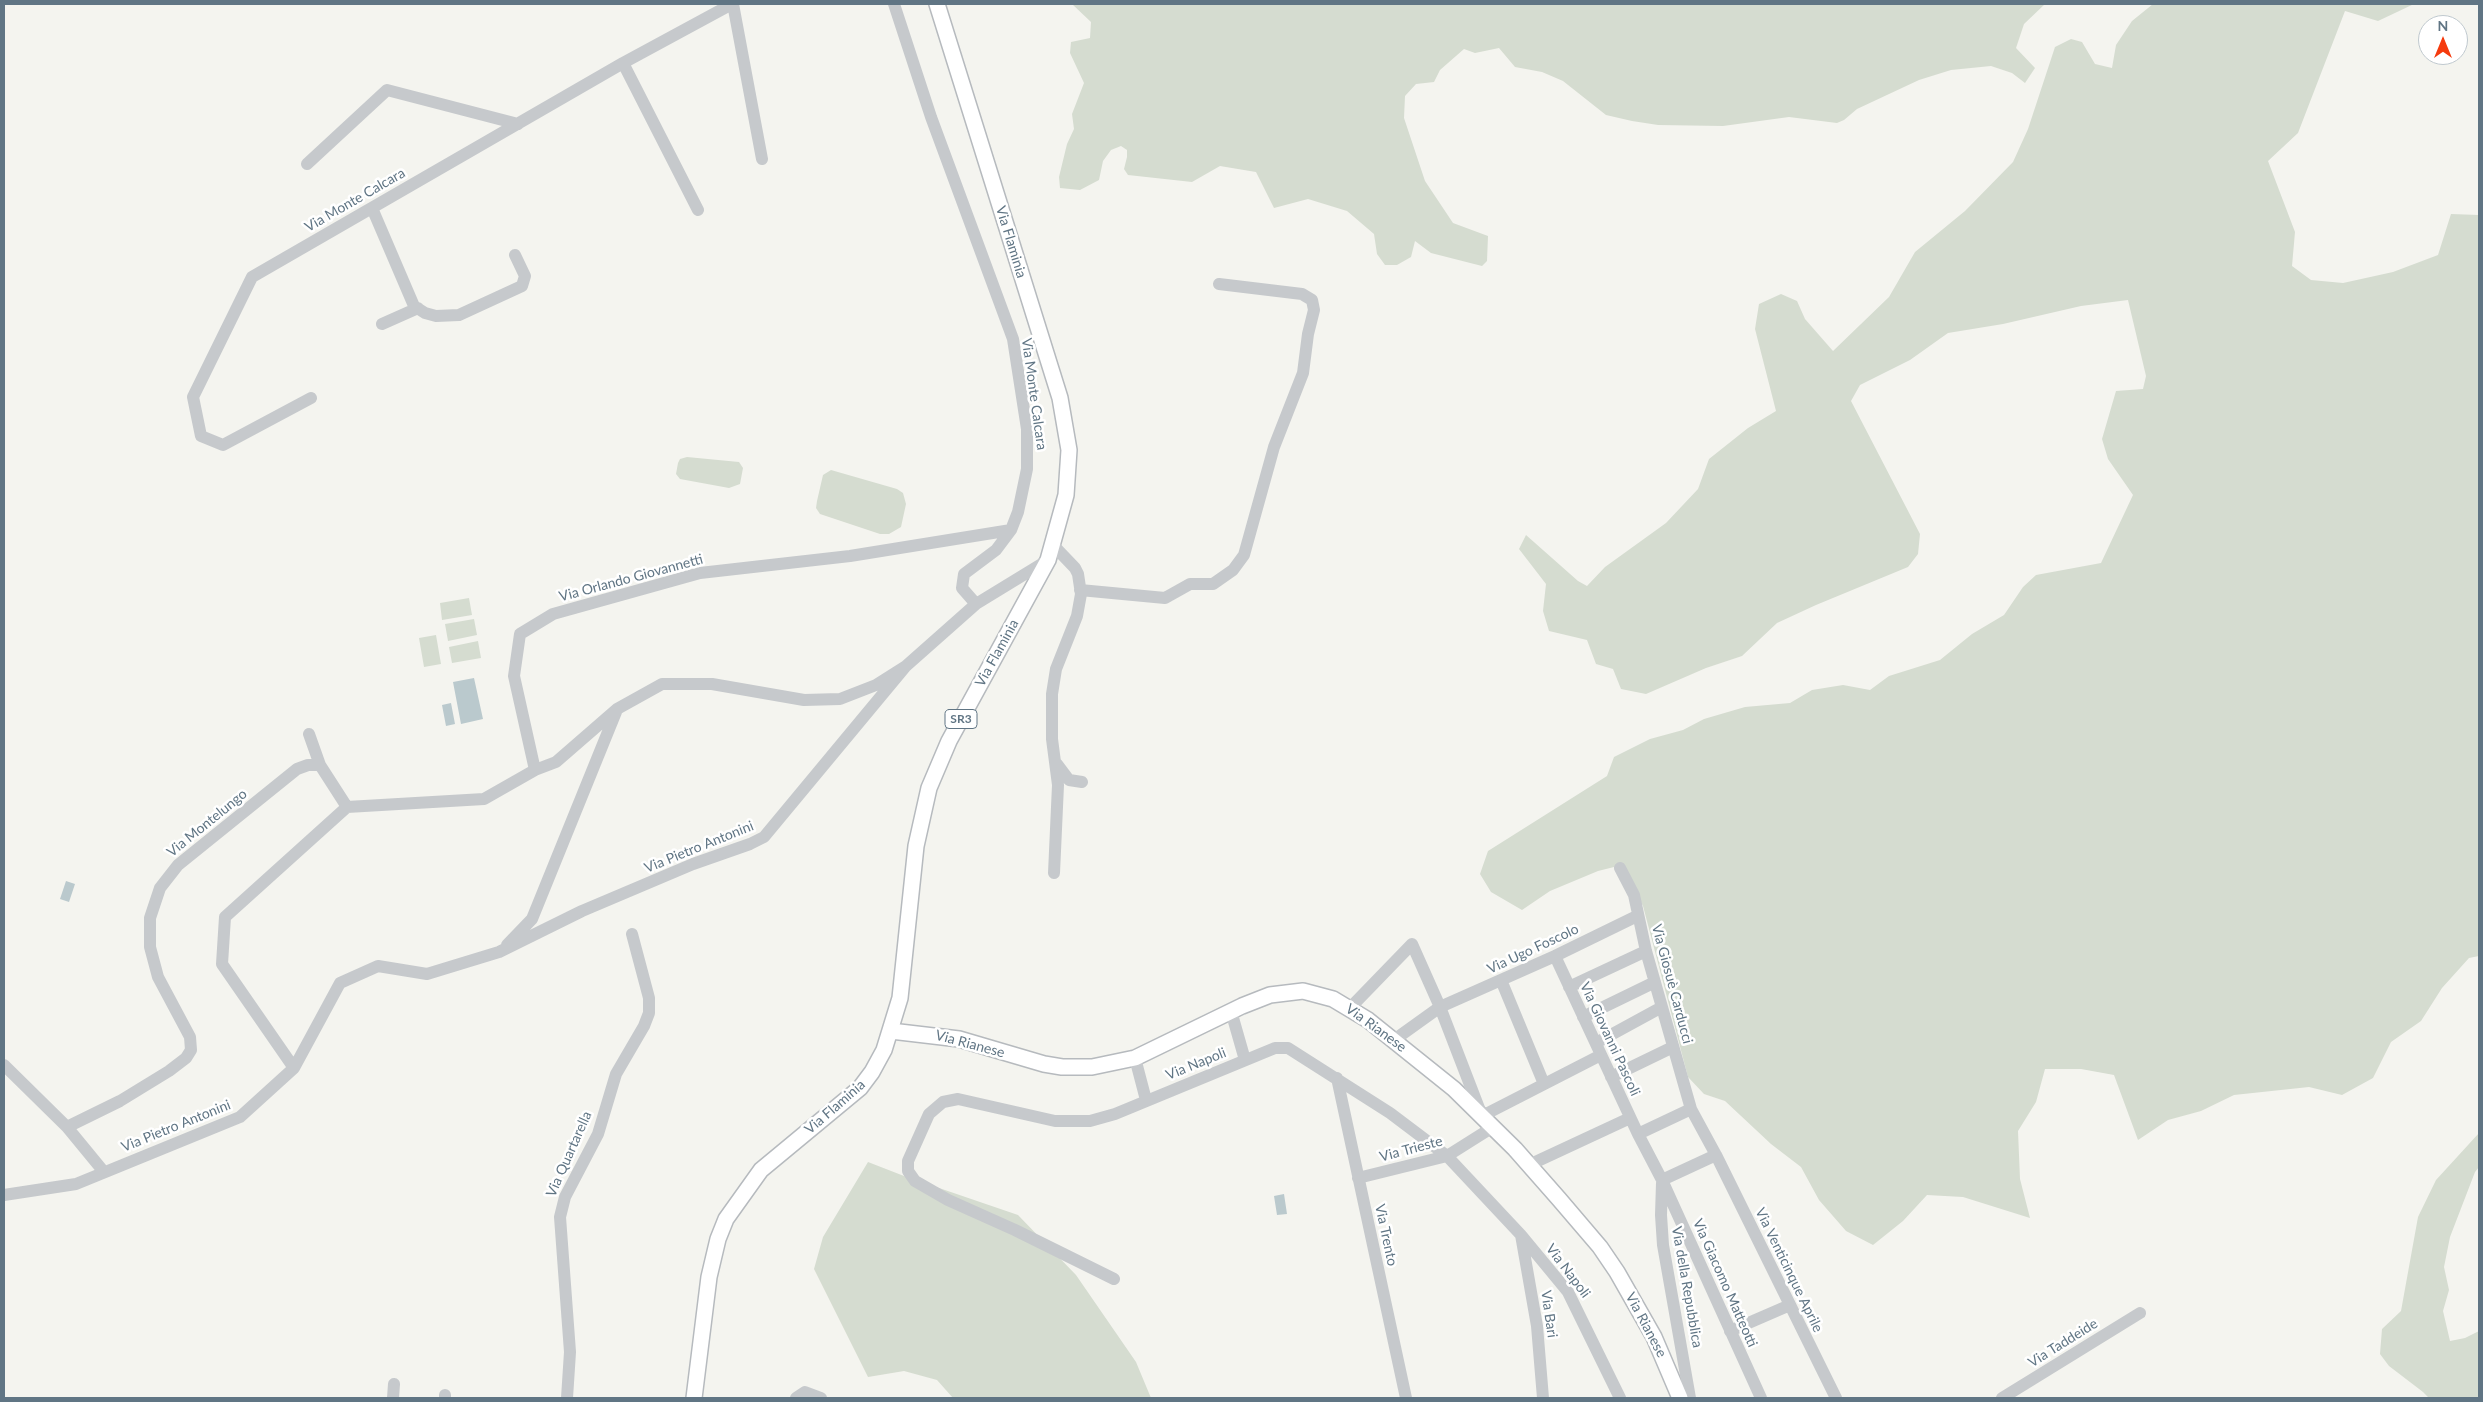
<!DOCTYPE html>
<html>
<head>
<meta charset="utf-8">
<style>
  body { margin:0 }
  #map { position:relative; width:2483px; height:1402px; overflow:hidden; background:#f4f4ef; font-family:Lato,sans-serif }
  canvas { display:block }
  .frame { position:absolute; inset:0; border:5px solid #607584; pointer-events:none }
  .north { position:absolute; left:2418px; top:15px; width:50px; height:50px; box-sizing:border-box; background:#fff; border:1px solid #bfc8ce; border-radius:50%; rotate:0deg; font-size:14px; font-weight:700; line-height:20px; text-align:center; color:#607584 }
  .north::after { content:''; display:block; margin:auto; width:18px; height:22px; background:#f53b0e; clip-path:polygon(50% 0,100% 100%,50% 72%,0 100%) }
</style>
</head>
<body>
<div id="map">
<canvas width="2483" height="1402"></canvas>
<div class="frame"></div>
<div class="north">N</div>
</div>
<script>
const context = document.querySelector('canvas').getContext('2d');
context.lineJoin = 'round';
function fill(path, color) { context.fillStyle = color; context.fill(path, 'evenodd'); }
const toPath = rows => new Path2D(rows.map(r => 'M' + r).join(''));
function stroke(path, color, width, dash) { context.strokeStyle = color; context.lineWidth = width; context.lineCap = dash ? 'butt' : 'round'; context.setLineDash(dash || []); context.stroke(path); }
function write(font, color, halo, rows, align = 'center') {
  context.font = font + ' Lato,sans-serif'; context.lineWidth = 5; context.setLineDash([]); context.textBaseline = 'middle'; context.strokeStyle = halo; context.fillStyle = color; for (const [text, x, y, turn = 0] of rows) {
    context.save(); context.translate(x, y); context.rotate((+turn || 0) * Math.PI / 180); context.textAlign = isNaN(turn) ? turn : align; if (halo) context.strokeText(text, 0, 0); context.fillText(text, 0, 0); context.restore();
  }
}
fill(toPath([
  [1072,4,2045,4,2024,24,2016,48,2035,68,2025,83,2012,73,1991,66,1951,70,1919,80,1857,109,1844,120,1837,123,1789,117,1723,126,1658,125,1632,121,1606,115,1563,81,1542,72,1515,67,1499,48,1475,53,1464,49,1440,70,1434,82,1416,84,1405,96,1404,118,1425,181,1453,223,1488,236,1487,261,1482,266,1431,253,1415,241,1411,257,1397,265,1385,265,1377,254,1374,234,1347,211,1308,199,1274,208,1256,172,1220,166,1192,182,1128,175,1124,169,1127,157,1127,150,1121,146,1111,150,1103,161,1099,180,1080,190,1060,188,1059,177,1067,144,1074,129,1072,114,1084,83,1070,53,1071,42,1090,38,1091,22],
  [2153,4,2414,4,2378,21,2345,11,2298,133,2268,161,2295,232,2292,266,2311,280,2343,283,2393,272,2438,255,2451,214,2479,215,2479,956,2469,958,2442,988,2421,1021,2391,1042,2373,1078,2342,1095,2309,1087,2234,1095,2201,1111,2168,1120,2138,1140,2114,1075,2081,1069,2045,1069,2036,1102,2018,1131,2020,1179,2030,1218,1963,1197,1927,1195,1903,1221,1873,1245,1846,1231,1819,1200,1801,1167,1771,1144,1725,1101,1704,1094,1688,1077,1643,906,1622,865,1598,871,1550,891,1522,910,1491,892,1480,874,1488,851,1607,776,1614,757,1650,739,1683,730,1704,719,1745,707,1790,703,1812,690,1843,685,1870,690,1889,676,1940,660,1972,634,2004,615,2023,587,2036,575,2101,563,2133,495,2108,459,2102,439,2116,391,2143,389,2146,376,2128,300,2081,306,2003,324,1948,333,1910,360,1860,385,1851,401,1920,534,1918,554,1908,567,1816,605,1777,623,1742,656,1706,668,1646,694,1621,689,1613,669,1596,664,1587,640,1549,631,1543,611,1546,584,1519,549,1526,535,1578,581,1587,586,1605,567,1666,523,1698,489,1709,459,1748,428,1776,411,1755,329,1759,304,1781,294,1797,301,1805,319,1833,351,1889,297,1915,252,1965,211,2013,162,2028,129,2055,47,2071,39,2082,42,2095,64,2112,68,2116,45,2132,21],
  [687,457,739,462,743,468,740,484,729,488,680,479,676,474,678,463,680,459],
  [831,470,897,489,903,493,906,504,901,527,889,534,880,534,820,514,816,508,817,501,823,475],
  [469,598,472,615,442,620,440,603],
  [474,619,477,635,448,641,445,624],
  [436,635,441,664,424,667,419,638],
  [478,641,481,658,452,663,449,647],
  [2479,1133,2479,1167,2475,1172,2450,1237,2444,1267,2449,1290,2443,1311,2450,1341,2465,1338,2479,1331,2479,1398,2429,1398,2423,1392,2389,1366,2380,1354,2382,1329,2401,1311,2418,1217,2436,1180],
  [868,1162,904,1176,1018,1215,1076,1275,1136,1362,1151,1398,953,1398,937,1380,904,1371,868,1377,814,1269,823,1237]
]), '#d5dcd0');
fill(toPath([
  [474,678,483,719,461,724,453,682],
  [451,703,455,724,446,726,442,705],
  [66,881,75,884,69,902,60,899],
  [1284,1194,1287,1214,1277,1215,1274,1196]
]), '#bac9cd');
const major = toPath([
  [891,1031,959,1039,1044,1064,1062,1067,1092,1067,1135,1058,1242,1006,1270,995,1303,991,1333,999,1368,1020,1454,1089,1515,1149,1559,1199,1600,1247,1617,1272,1654,1337,1680,1398],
  [694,1398,709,1277,718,1239,726,1219,761,1170,860,1088,872,1072,884,1050,900,998,916,846,929,788,949,741,1048,560,1066,495,1069,450,1060,398,937,4]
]);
stroke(major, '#b6babe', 18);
stroke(toPath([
  [733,4,762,159],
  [894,4,931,117,1013,339,1027,429,1027,469,1018,512,1011,530,996,550,964,574,962,588,976,604,1048,560],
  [623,63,698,210],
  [307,164,387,90,518,124],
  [372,208,414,306,425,313,436,316,459,315,522,286,525,276,515,255],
  [382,324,418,308],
  [311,398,223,445,201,436,193,397,252,277,623,63,732,4],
  [1053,545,1075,568,1078,574,1081,594,1077,616,1056,669,1052,694,1052,739,1058,785,1054,873],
  [1080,590,1165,598,1190,584,1213,584,1233,570,1244,555,1274,447,1303,373,1308,334,1314,310,1312,300,1302,294,1219,284],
  [309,734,320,765,347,807,484,799,535,770,556,762,617,709,662,684,712,684,804,700,840,699,876,685,906,666,976,604],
  [1057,764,1069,780,1082,782],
  [535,770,514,676,520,634,553,614,700,573,850,556,1011,530],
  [1620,868,1634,895,1646,951,1691,1109],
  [507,945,532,919,616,712],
  [1555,956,1638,1134,1662,1180,1761,1398],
  [1501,980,1544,1084],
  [1569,987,1646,951],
  [1350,1008,1412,944,1440,1007,1482,1116,1601,1055],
  [1231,1011,1245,1060],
  [1583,1017,1655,982],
  [1394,1040,1440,1007,1555,956,1637,916],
  [1596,1043,1662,1007],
  [1135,1058,1146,1100],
  [4,1065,67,1127,120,1101,169,1071,186,1058,191,1050,190,1037,158,977,150,947,150,918,160,888,178,865,297,769,308,765,320,765],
  [294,1068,222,964,225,917,347,807],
  [1611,1077,1673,1047],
  [1337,1078,1406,1398],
  [67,1127,104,1172],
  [1638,1134,1691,1109,1716,1155,1662,1180],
  [1716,1155,1836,1398],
  [1529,1165,1630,1118],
  [1358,1178,1447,1156,1493,1127],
  [1662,1183,1661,1215,1663,1245,1690,1398],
  [4,1195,76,1184,240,1117,294,1068,340,983,378,966,427,974,499,952,582,911,693,864,750,844,764,837,906,666],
  [1521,1235,1537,1326,1543,1398],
  [1114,1279,1015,1230,948,1200,915,1181,908,1171,908,1161,929,1114,943,1102,958,1099,1055,1121,1090,1121,1115,1114,1275,1048,1288,1048,1390,1113,1447,1156,1521,1235,1568,1292,1620,1398],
  [1730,1331,1790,1305],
  [393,1398,394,1384],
  [445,1398,445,1395],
  [567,1398,570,1352,560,1217,565,1197,598,1134,616,1074,644,1026,649,1013,649,998,632,934],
  [796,1398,805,1392,821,1398],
  [2002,1398,2140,1313]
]), '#c6c9cc', 12);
stroke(major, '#fff', 15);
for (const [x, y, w] of [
  [961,719,32]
]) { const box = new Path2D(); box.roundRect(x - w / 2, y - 9.5, w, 19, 4); context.fillStyle = '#fff'; context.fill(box); stroke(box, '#607584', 1); }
write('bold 12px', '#607584', null, [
  ["SR3",961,719]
]);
write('14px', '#607584', '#fff', [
  ["Via Monte Calcara",355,200,-30],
  ["Via Flaminia",1011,242,73],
  ["Via Monte Calcara",1034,394,82],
  ["Via Orlando Giovannetti",631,578,-15],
  ["Via Flaminia",997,653,-61],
  ["Via Montelungo",207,823,-39],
  ["Via Pietro Antonini",699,847,-22],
  ["Via Ugo Foscolo",1533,949,-25],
  ["Via Giosuè Carducci",1672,984,75],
  ["Via Rianese",1376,1028,36],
  ["Via Giovanni Pascoli",1610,1039,65],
  ["Via Rianese",970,1044,15],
  ["Via Napoli",1196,1064,-22],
  ["Via Flaminia",835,1107,-41],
  ["Via Pietro Antonini",176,1126,-22],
  ["Via Trieste",1411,1149,-15],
  ["Via Quartarella",569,1154,-66],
  ["Via Trento",1386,1235,78],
  ["Via Venticinque Aprile",1789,1270,64],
  ["Via Napoli",1568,1271,53],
  ["Via Giacomo Matteotti",1725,1283,66],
  ["Via della Repubblica",1687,1287,80],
  ["Via Bari",1549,1314,82],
  ["Via Rianese",1646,1325,62],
  ["Via Taddeide",2063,1343,-32]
]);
</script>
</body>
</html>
